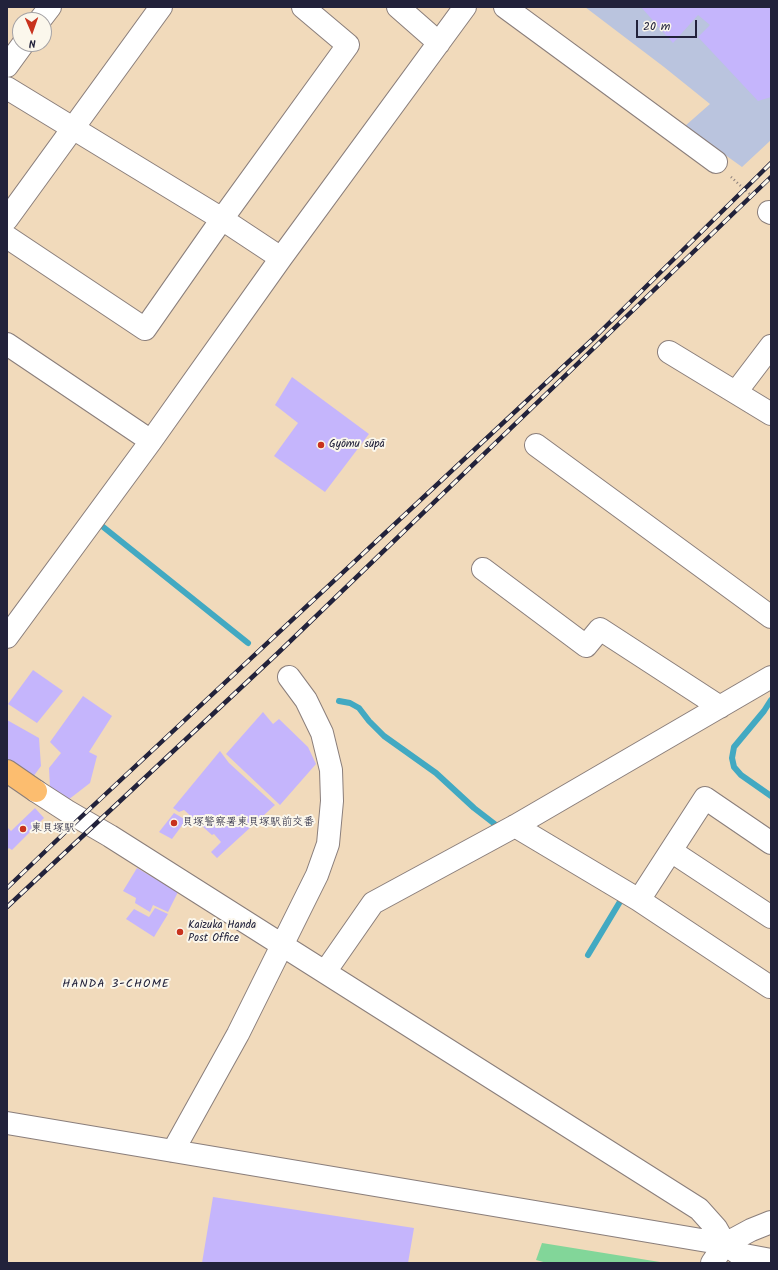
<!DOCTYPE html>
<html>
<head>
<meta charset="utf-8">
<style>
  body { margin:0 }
  #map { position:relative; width:778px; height:1270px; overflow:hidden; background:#f1dabb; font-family:Kalam,sans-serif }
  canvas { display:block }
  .frame { position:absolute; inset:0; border:8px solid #22223b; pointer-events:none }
  .north { position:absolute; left:12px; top:12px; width:40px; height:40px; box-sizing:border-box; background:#fbf7ec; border:1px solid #a4a2a5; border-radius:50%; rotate:178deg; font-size:11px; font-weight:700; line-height:16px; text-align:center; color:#22223b }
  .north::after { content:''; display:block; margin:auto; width:14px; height:18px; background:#c8321e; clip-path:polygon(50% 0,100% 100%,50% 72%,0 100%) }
  .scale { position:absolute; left:636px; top:20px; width:61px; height:18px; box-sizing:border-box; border:2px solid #22223b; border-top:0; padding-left:5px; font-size:12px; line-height:14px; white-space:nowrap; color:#22223b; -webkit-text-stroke:3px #fbf7ec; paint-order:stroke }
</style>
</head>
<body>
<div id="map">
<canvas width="778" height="1270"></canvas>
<div class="frame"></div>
<div class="north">N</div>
<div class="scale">20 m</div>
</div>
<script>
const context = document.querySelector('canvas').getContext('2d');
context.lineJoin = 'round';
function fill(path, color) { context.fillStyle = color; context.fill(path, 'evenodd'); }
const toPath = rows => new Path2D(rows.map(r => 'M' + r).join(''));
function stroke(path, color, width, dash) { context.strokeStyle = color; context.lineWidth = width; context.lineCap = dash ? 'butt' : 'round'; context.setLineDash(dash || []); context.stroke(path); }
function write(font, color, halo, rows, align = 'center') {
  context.font = font + ' Kalam,"Klee One",sans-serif'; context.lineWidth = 4; context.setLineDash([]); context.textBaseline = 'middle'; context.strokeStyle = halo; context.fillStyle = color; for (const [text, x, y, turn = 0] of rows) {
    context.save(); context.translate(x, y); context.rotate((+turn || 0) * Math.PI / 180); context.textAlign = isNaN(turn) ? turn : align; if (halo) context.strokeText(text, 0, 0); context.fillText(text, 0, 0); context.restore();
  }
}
fill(toPath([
  [585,7,771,7,771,140,742,167,685,126,710,104,664,67]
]), '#bac4de');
fill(toPath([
  [542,1243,666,1263,547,1263,536,1260]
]), '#82d699');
stroke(toPath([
  [102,526,248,643],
  [771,700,764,711,734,747,732,758,734,767,741,775,771,796],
  [339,701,350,703,359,708,369,721,384,736,436,773,474,808,496,825],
  [588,955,621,900]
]), '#42a9c2', 6);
fill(toPath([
  [641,7,771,7,771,97,758,101,698,37,710,25,698,15,673,43],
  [292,377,369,434,325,492,274,456,298,423,275,405],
  [33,670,63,691,37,723,8,704],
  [83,696,112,716,89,752,97,756,90,783,68,800,50,788,49,768,61,753,50,742],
  [263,712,273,724,279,719,308,747,316,764,280,805,226,754],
  [7,720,39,738,41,766,33,777,7,761],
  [220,751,229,763,275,805,217,858,211,852,221,842,214,834,212,835,184,810,179,812,173,808],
  [35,808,44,818,12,850,9,848,7,850,7,827,11,831],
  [174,813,186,820,172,839,159,832],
  [137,868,178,892,168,912,153,905,150,912,135,903,136,898,123,891],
  [155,908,168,914,154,937,126,919,134,909,149,917],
  [213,1197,414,1228,408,1263,202,1263]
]), '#c5b5fc');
const minor = toPath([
  [398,7,439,43],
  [505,7,716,162],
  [40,20,50,7],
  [7,66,23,44],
  [7,88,222,219,281,258],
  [769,212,771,213],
  [7,219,161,7],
  [7,237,145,329,222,219,348,45,303,7],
  [7,344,151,441],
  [669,352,771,414],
  [736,392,771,346],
  [536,445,771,617],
  [483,569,586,646,600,629,720,707],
  [7,637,151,441,281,258,465,7],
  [36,791,67,811,110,836,282,945,699,1209,716,1228,725,1244,739,1254,771,1260],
  [515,826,639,900,770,987,771,985],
  [671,851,771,917],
  [639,900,705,798,771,843],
  [325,972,373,903,515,826,771,677],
  [7,1123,725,1244],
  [173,1151,238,1034,317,875,328,844,332,801,331,770,322,733,306,700,289,677],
  [712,1263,725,1244,751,1230,771,1222]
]);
const major = toPath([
  [7,771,36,791]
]);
stroke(minor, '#8a7e7b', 24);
stroke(major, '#8a7e7b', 24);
stroke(toPath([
  [731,177,754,198]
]), '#8a7e7b', 2.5, [1, 3]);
stroke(minor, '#fff', 22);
stroke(major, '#fcbd6f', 22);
const rail = toPath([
  [7,888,80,818,595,337,771,163],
  [7,907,279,652,771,177]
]);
stroke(rail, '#22223b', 4.5);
stroke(rail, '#fbf7ec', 3, [9]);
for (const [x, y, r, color] of [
  [321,445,4,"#c8321e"],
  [174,823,4,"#c8321e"],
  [23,829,4,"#c8321e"],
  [180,932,4,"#c8321e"]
]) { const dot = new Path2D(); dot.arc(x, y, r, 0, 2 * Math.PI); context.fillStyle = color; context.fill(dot); stroke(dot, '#fbf7ec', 1.5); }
write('11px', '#22223b', '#fbf7ec', [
  ["Gyōmu sūpā",329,445],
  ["貝塚警察署東貝塚駅前交番",182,823],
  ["東貝塚駅",31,829],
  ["Kaizuka Handa",188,926],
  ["Post Office",188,939]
], 'left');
context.letterSpacing = '1px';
write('12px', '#22223b', '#fbf7ec', [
  ["HANDA 3-CHOME",116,985]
]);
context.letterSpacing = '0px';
</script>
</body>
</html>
